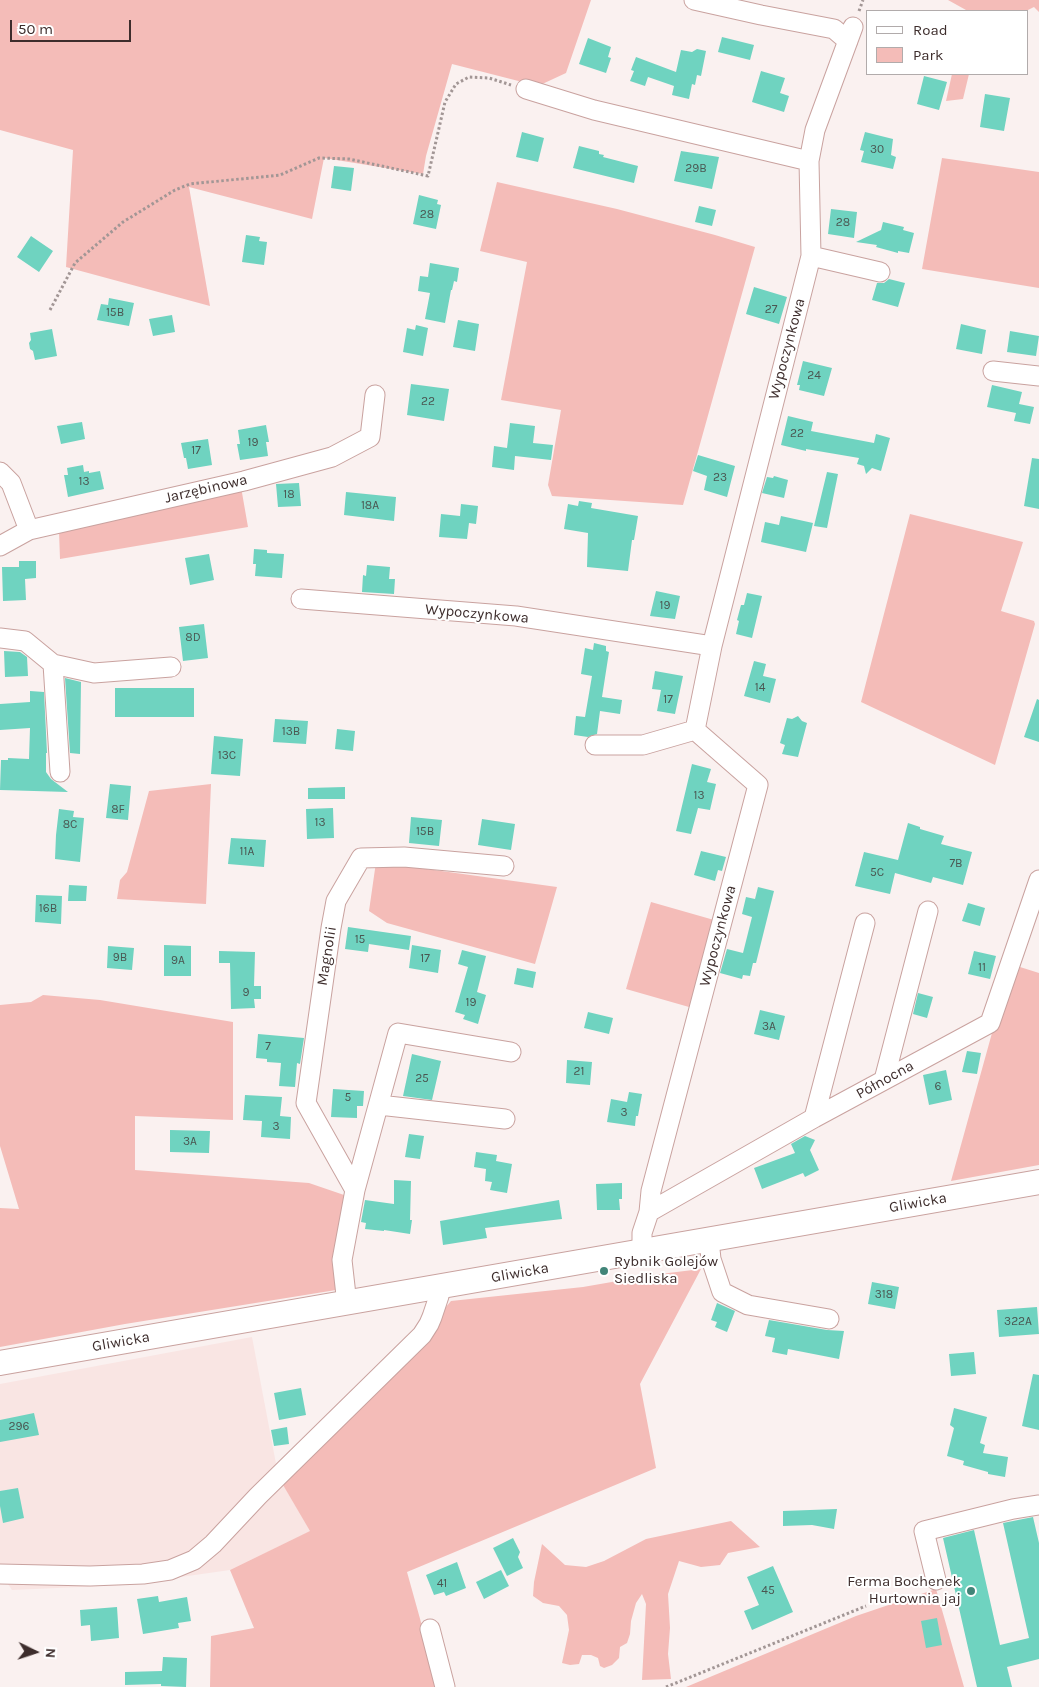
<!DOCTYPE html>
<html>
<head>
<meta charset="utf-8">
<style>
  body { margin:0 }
  #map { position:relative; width:1039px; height:1687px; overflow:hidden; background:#faf1f0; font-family:Karla,sans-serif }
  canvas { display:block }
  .legend { position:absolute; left:866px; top:10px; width:162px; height:65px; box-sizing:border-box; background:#fff; border:1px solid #b1abab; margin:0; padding:6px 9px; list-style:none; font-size:15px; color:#3d2d2c }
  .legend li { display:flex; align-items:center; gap:10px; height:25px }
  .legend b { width:25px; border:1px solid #b1abab }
  .north { position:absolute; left:10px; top:1627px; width:50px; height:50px; -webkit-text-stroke:4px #fff; paint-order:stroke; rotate:94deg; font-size:14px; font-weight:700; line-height:20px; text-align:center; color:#3d2d2c }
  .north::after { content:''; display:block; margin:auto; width:18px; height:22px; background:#3d2d2c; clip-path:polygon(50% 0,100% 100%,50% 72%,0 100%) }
  .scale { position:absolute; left:10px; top:20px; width:121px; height:22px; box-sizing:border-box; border:2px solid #3d2d2c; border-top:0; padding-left:6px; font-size:15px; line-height:18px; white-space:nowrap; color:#3d2d2c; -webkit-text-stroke:4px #fff; paint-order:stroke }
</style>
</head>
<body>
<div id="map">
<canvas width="1039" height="1687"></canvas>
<ul class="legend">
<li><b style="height:6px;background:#fff"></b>Road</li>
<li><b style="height:14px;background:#f4bcb8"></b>Park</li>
</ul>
<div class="north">N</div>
<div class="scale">50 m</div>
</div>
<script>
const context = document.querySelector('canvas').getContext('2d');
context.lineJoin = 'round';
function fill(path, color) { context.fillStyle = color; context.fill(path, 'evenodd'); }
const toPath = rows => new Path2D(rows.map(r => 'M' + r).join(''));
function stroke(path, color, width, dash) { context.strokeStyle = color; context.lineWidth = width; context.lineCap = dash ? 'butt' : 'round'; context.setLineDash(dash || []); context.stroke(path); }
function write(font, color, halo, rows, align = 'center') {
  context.font = font + ' Karla,sans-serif'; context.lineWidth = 4; context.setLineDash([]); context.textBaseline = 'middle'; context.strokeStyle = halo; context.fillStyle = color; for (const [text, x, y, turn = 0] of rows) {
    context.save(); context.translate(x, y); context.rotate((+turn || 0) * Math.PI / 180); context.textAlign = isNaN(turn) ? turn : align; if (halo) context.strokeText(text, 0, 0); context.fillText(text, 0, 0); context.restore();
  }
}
fill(toPath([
  [252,1337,277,1469,283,1485,311,1531,230,1570,124,1585,12,1590,0,1572,0,1384]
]), '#f9e5e3');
fill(toPath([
  [0,0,591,0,566,73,538,86,452,64,426,156,423,174,324,158,312,219,189,187,210,306,66,267,73,150,0,130],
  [948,0,1039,0,1039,12,1034,7,1026,11,966,11,966,10],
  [952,74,969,74,963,99,946,101],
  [942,158,1039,172,1039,288,922,269],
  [497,182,617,209,715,235,755,247,683,505,552,496,548,485,561,410,501,400,527,262,480,251],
  [241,487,248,527,60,559,59,531],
  [910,514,1023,542,1001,611,1034,621,1035,624,995,765,861,702],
  [211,784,206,904,117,899,120,880,127,872,149,791],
  [376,862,557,887,535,964,387,923,369,911],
  [651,902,714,920,689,1007,626,989],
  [1020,967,1039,973,1039,1165,951,1181,992,1033],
  [43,995,100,1000,233,1022,233,1120,135,1116,135,1170,309,1183,347,1196,336,1290,125,1324,0,1347,0,1208,19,1209,0,1146,0,1005,31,1002],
  [701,1269,640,1384,656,1468,407,1572,439,1687,210,1687,211,1636,254,1628,230,1570,310,1531,283,1485,374,1392,451,1301,583,1287,652,1275],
  [731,1521,760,1547,728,1553,720,1565,701,1567,679,1561,668,1594,670,1628,668,1654,671,1679,642,1680,646,1604,642,1594,636,1603,631,1621,630,1634,627,1643,620,1647,619,1658,612,1665,604,1668,600,1666,598,1658,591,1655,582,1655,579,1664,570,1665,562,1663,569,1630,567,1615,559,1606,543,1603,533,1596,534,1582,542,1544,565,1565,586,1567,604,1561,646,1539],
  [936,1589,964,1687,686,1687,856,1616]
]), '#f4bcb8');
fill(toPath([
  [722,37,754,45,750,60,718,52],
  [588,38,611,47,608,57,611,58,606,73,579,64],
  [697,49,706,51,701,76,697,75,695,85,692,84,689,99,672,95,674,86,648,77,645,86,630,81,634,71,631,70,636,57,676,72,681,50,692,52],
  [761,71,785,78,780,93,789,96,784,112,752,102],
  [924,76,947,82,939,110,917,104],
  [985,94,1010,98,1004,131,980,127],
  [522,132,544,138,538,162,516,157],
  [865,132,893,139,891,155,896,157,893,169,861,162,864,151,860,150],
  [579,146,599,151,599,154,604,155,603,157,638,166,634,183,573,168],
  [681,151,719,157,712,189,674,181],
  [334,166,354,168,351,191,331,188],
  [419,195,438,200,437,204,441,205,436,229,413,224],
  [699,206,716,210,712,226,695,222],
  [831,209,857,212,854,238,828,234],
  [883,222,904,227,903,230,914,233,909,253,898,251,898,253,876,247,877,245,856,242,881,230],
  [246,235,260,237,259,241,267,242,264,265,242,262],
  [31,236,53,251,39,272,17,257],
  [430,263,459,268,457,282,454,281,452,290,451,290,445,323,425,319,430,293,418,291,420,276,428,277],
  [889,279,905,283,898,307,872,300,877,283,884,283],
  [754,287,787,297,779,324,746,314],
  [109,298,134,303,129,326,97,320,101,304,108,305],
  [172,315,175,332,153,336,149,319],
  [458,320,479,324,475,351,453,347],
  [961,324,986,330,982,354,956,349],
  [416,325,428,328,423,356,403,352,407,328,415,330],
  [52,329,57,356,35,360,33,351,30,349,29,343,31,340,30,333],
  [1010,331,1039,336,1036,356,1007,352],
  [803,361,832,368,824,396,799,390,800,385,797,385],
  [411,384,449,389,444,421,407,415],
  [992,385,1022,392,1019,404,1034,407,1030,424,1014,421,1016,413,987,407],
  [788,416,813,422,811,431,874,443,876,434,890,438,881,471,872,468,866,474,864,466,857,464,859,458,806,449,806,451,781,445],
  [82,422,85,439,61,444,57,426],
  [510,423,535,426,533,443,553,445,551,460,515,456,514,470,492,467,494,446,507,448],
  [266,425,269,442,266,442,268,456,240,460,237,444,240,444,238,430],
  [208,439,212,465,188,469,186,458,184,458,181,443],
  [698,455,735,466,727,497,704,490,707,476,693,471],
  [1032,458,1039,459,1039,509,1024,506],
  [83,465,84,472,89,471,89,473,100,471,104,489,68,497,64,475,68,475,67,468],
  [827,472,838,474,827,528,814,526],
  [774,476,788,480,784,498,762,493,767,477,773,478],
  [299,483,301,506,278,507,276,484],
  [346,492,396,497,394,521,344,515],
  [579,501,592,503,591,508,638,516,634,540,632,540,628,571,587,567,588,533,564,529,568,504,578,506],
  [461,504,478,506,476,524,469,523,467,539,439,537,441,514,460,516],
  [781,516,813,523,806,552,761,542,765,522,779,525],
  [254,549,267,550,267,553,284,554,282,578,255,576,256,564,253,564],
  [209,554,214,580,190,585,185,558],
  [19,561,36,561,36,578,25,579,26,600,3,601,2,567,19,567],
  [367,565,390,567,389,579,395,579,394,594,362,592,363,575,366,576],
  [656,591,680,596,675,619,650,616],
  [747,593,762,596,752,638,736,634,739,621,737,620,741,605,744,605],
  [204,624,208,658,183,661,179,627],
  [594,643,606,646,606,651,609,652,602,697,622,700,620,714,600,711,597,734,588,737,574,735,576,716,585,717,592,676,581,674,585,648,593,650],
  [4,651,20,652,27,657,28,676,5,677],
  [754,661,766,664,763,676,776,679,770,703,744,696],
  [655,671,683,676,675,714,657,711,661,690,652,689],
  [65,678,81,682,80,754,70,753],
  [115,688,194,688,194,717,115,717],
  [30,691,44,692,47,753,46,753,46,772,51,779,68,792,0,790,1,760,8,760,8,758,29,759,30,728,0,730,0,704,30,702],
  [1037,699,1039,700,1039,742,1024,737],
  [798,716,802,721,807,723,798,757,782,754,785,745,780,743,787,718,792,719],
  [275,719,308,721,306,744,273,742],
  [337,729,355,731,353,751,335,749],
  [214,736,243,739,240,776,211,774],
  [692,764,711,769,707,782,716,784,710,810,698,808,691,834,676,831],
  [110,784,131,786,128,820,106,818],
  [345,787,345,799,308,799,308,788],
  [333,808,334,838,307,839,306,809],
  [59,809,74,811,73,817,84,818,80,862,55,859,56,835],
  [411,817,442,820,439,846,409,843],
  [482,819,515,824,511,850,478,845],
  [908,823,920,827,920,829,944,836,941,844,972,852,963,885,933,877,931,883,895,873,890,894,855,886,864,852,898,860],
  [231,838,266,840,264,867,228,864],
  [701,851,726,857,722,871,718,870,715,881,694,875],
  [69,885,87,886,86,901,68,901],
  [758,887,774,891,756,963,753,963,750,976,743,975,742,979,720,973,727,949,743,953,752,917,742,914,746,897,755,899],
  [36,895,62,896,61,924,35,922],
  [968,903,985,908,980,926,962,921],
  [348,927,411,936,409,950,369,944,368,952,345,949],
  [164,945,191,946,191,976,164,976],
  [412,945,441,950,438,973,409,968],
  [108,946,134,948,132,970,107,968],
  [462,950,486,956,477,992,486,995,478,1024,463,1019,465,1015,455,1012,468,967,458,964],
  [219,951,255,952,254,986,261,986,261,999,254,999,255,1008,231,1009,230,963,219,963],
  [974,951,996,956,990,979,968,974],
  [517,968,536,972,533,988,514,984],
  [918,993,933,997,927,1018,913,1014],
  [760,1010,785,1016,779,1040,754,1034],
  [588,1012,613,1018,609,1034,584,1028],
  [258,1034,304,1038,300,1064,297,1063,295,1087,279,1086,281,1063,267,1062,267,1059,256,1058],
  [967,1051,981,1053,977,1074,962,1072],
  [412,1054,441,1061,432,1100,403,1096],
  [567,1060,592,1062,590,1085,566,1083],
  [946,1070,952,1100,929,1105,923,1075],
  [333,1089,364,1091,363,1106,357,1106,357,1118,331,1117],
  [629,1092,642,1094,638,1116,636,1116,635,1126,607,1122,611,1099,627,1102],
  [245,1095,282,1097,280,1116,291,1117,290,1139,261,1137,262,1121,243,1120],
  [170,1130,210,1131,209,1153,170,1152],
  [409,1134,424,1136,420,1159,405,1157],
  [805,1136,815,1140,810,1150,819,1170,805,1177,803,1173,762,1189,754,1168,795,1153,791,1144],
  [476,1152,497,1155,496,1161,512,1164,507,1193,490,1190,492,1182,485,1181,486,1169,474,1167],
  [394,1180,411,1181,410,1220,412,1220,410,1234,384,1230,384,1231,365,1229,366,1223,361,1222,365,1200,394,1204],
  [622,1183,622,1199,619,1199,620,1210,597,1210,596,1184],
  [559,1200,562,1219,485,1228,487,1238,443,1245,440,1221],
  [872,1282,899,1287,895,1309,868,1304],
  [717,1303,735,1311,727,1332,715,1327,717,1322,711,1320],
  [1037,1307,1039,1334,999,1337,997,1310],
  [769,1320,827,1330,844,1331,839,1359,788,1349,787,1355,772,1352,775,1338,765,1336],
  [974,1352,976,1374,951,1376,949,1354],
  [1033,1374,1039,1375,1039,1430,1022,1426],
  [301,1388,306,1415,279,1420,274,1393],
  [954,1408,987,1417,980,1443,985,1445,983,1453,1008,1457,1005,1477,988,1474,988,1472,963,1465,964,1461,947,1456,954,1428,950,1425],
  [34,1413,39,1435,0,1442,0,1420],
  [287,1427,289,1444,274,1446,271,1430],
  [18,1488,24,1518,3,1523,0,1506,0,1491],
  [837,1509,834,1529,812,1525,783,1526,783,1511],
  [1033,1517,1039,1543,1039,1659,1007,1667,1012,1687,977,1687,943,1538,974,1530,1000,1645,1029,1638,1003,1523],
  [513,1538,520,1552,518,1557,523,1568,507,1576,493,1548],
  [457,1562,466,1588,446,1596,444,1592,434,1595,426,1575],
  [773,1566,793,1612,752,1630,744,1611,759,1605,747,1577],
  [501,1570,509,1586,484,1599,476,1582],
  [158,1596,159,1602,187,1597,191,1621,178,1623,179,1628,143,1634,137,1599],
  [117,1607,119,1638,91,1641,90,1625,81,1626,80,1610],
  [937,1618,942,1645,926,1648,921,1621],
  [163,1657,187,1658,186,1687,161,1686,161,1684,125,1685,125,1672,162,1671]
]), '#6fd3c0');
const minor = toPath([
  [694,0,761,15,834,29,848,41],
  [526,89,594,110,809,161],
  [811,256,880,272],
  [993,371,1039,376],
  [0,472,11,483,29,530],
  [0,546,29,530,244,481,332,457,370,437,375,395],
  [301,599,516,616,712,646,695,730,758,785,651,1191,649,1212,642,1233,642,1251],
  [0,638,25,641,53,664,94,673,171,667],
  [712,646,811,256,809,161,815,130,853,27],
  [53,664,60,772],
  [595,745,643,745,695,730],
  [884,1080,928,911],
  [379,1105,505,1119],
  [814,1118,865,923],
  [355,1190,306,1103,331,928,336,901,361,858,404,857,504,866],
  [649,1212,814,1118,990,1023,1039,880],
  [709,1240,711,1259,722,1292,748,1305,829,1319],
  [347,1304,342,1260,355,1190,398,1033,511,1052],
  [0,1574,90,1576,143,1574,170,1570,194,1560,213,1544,258,1496,422,1335,429,1324,432,1317,439,1296,438,1287],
  [936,1580,924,1531,1013,1509,1039,1505],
  [430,1629,445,1687]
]);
const major = toPath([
  [0,1363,1039,1182]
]);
stroke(minor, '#c9a29f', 21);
stroke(major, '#c9a29f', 26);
stroke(toPath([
  [859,11,863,0],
  [50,310,75,263,123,222,175,190,190,184,280,175,319,158,349,159,428,176,445,102,456,84,469,77,489,78,511,85],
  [666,1687,866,1606]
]), '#a29695', 3, [2.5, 2.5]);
stroke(minor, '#fff', 19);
stroke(major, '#fff', 24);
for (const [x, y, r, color] of [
  [604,1271,5,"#418578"],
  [971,1591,5,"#418578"]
]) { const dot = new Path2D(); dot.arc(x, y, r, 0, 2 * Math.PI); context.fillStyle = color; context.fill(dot); stroke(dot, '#fff', 2); }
write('12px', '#4a5651', null, [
  ["30",877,150],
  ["29B",696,169],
  ["28",427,215],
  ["28",843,223],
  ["27",771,310],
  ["15B",115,313],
  ["24",814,376],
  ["22",428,402],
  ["22",797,434],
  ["19",253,443],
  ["17",196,451],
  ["23",720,478],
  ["13",84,482],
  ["18",289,495],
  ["18A",370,506],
  ["19",665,606],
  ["8D",193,638],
  ["14",760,688],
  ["17",668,700],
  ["13B",291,732],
  ["13C",227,756],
  ["13",699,796],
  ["8F",118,810],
  ["13",320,823],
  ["8C",70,825],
  ["15B",425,832],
  ["11A",247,852],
  ["7B",956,864],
  ["5C",877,873],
  ["16B",48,909],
  ["15",360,940],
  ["9B",120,958],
  ["17",425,959],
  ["9A",178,961],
  ["11",982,968],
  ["9",246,993],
  ["19",471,1003],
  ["3A",769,1027],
  ["7",268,1047],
  ["21",579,1072],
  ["25",422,1079],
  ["6",938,1087],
  ["5",348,1098],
  ["3",624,1113],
  ["3",276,1127],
  ["3A",190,1142],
  ["318",884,1295],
  ["322A",1018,1322],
  ["296",19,1427],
  ["41",442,1584],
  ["45",768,1591]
]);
write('15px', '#3d2d2c', '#fff', [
  ["Wypoczynkowa",787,349,-75],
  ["Jarzębinowa",206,489,-13],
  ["Wypoczynkowa",477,614,5],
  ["Wypoczynkowa",718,936,-75],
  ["Magnolii",327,956,-81],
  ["Północna",885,1080,-29],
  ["Gliwicka",918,1203,-10],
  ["Gliwicka",520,1273,-10],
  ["Gliwicka",121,1342,-10]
]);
write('15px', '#3d2d2c', '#fff', [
  ["Rybnik Golejów",614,1262],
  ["Siedliska",614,1279],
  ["Ferma Bochenek",961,1582,"right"],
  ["Hurtownia jaj",961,1599,"right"]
], 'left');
</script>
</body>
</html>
